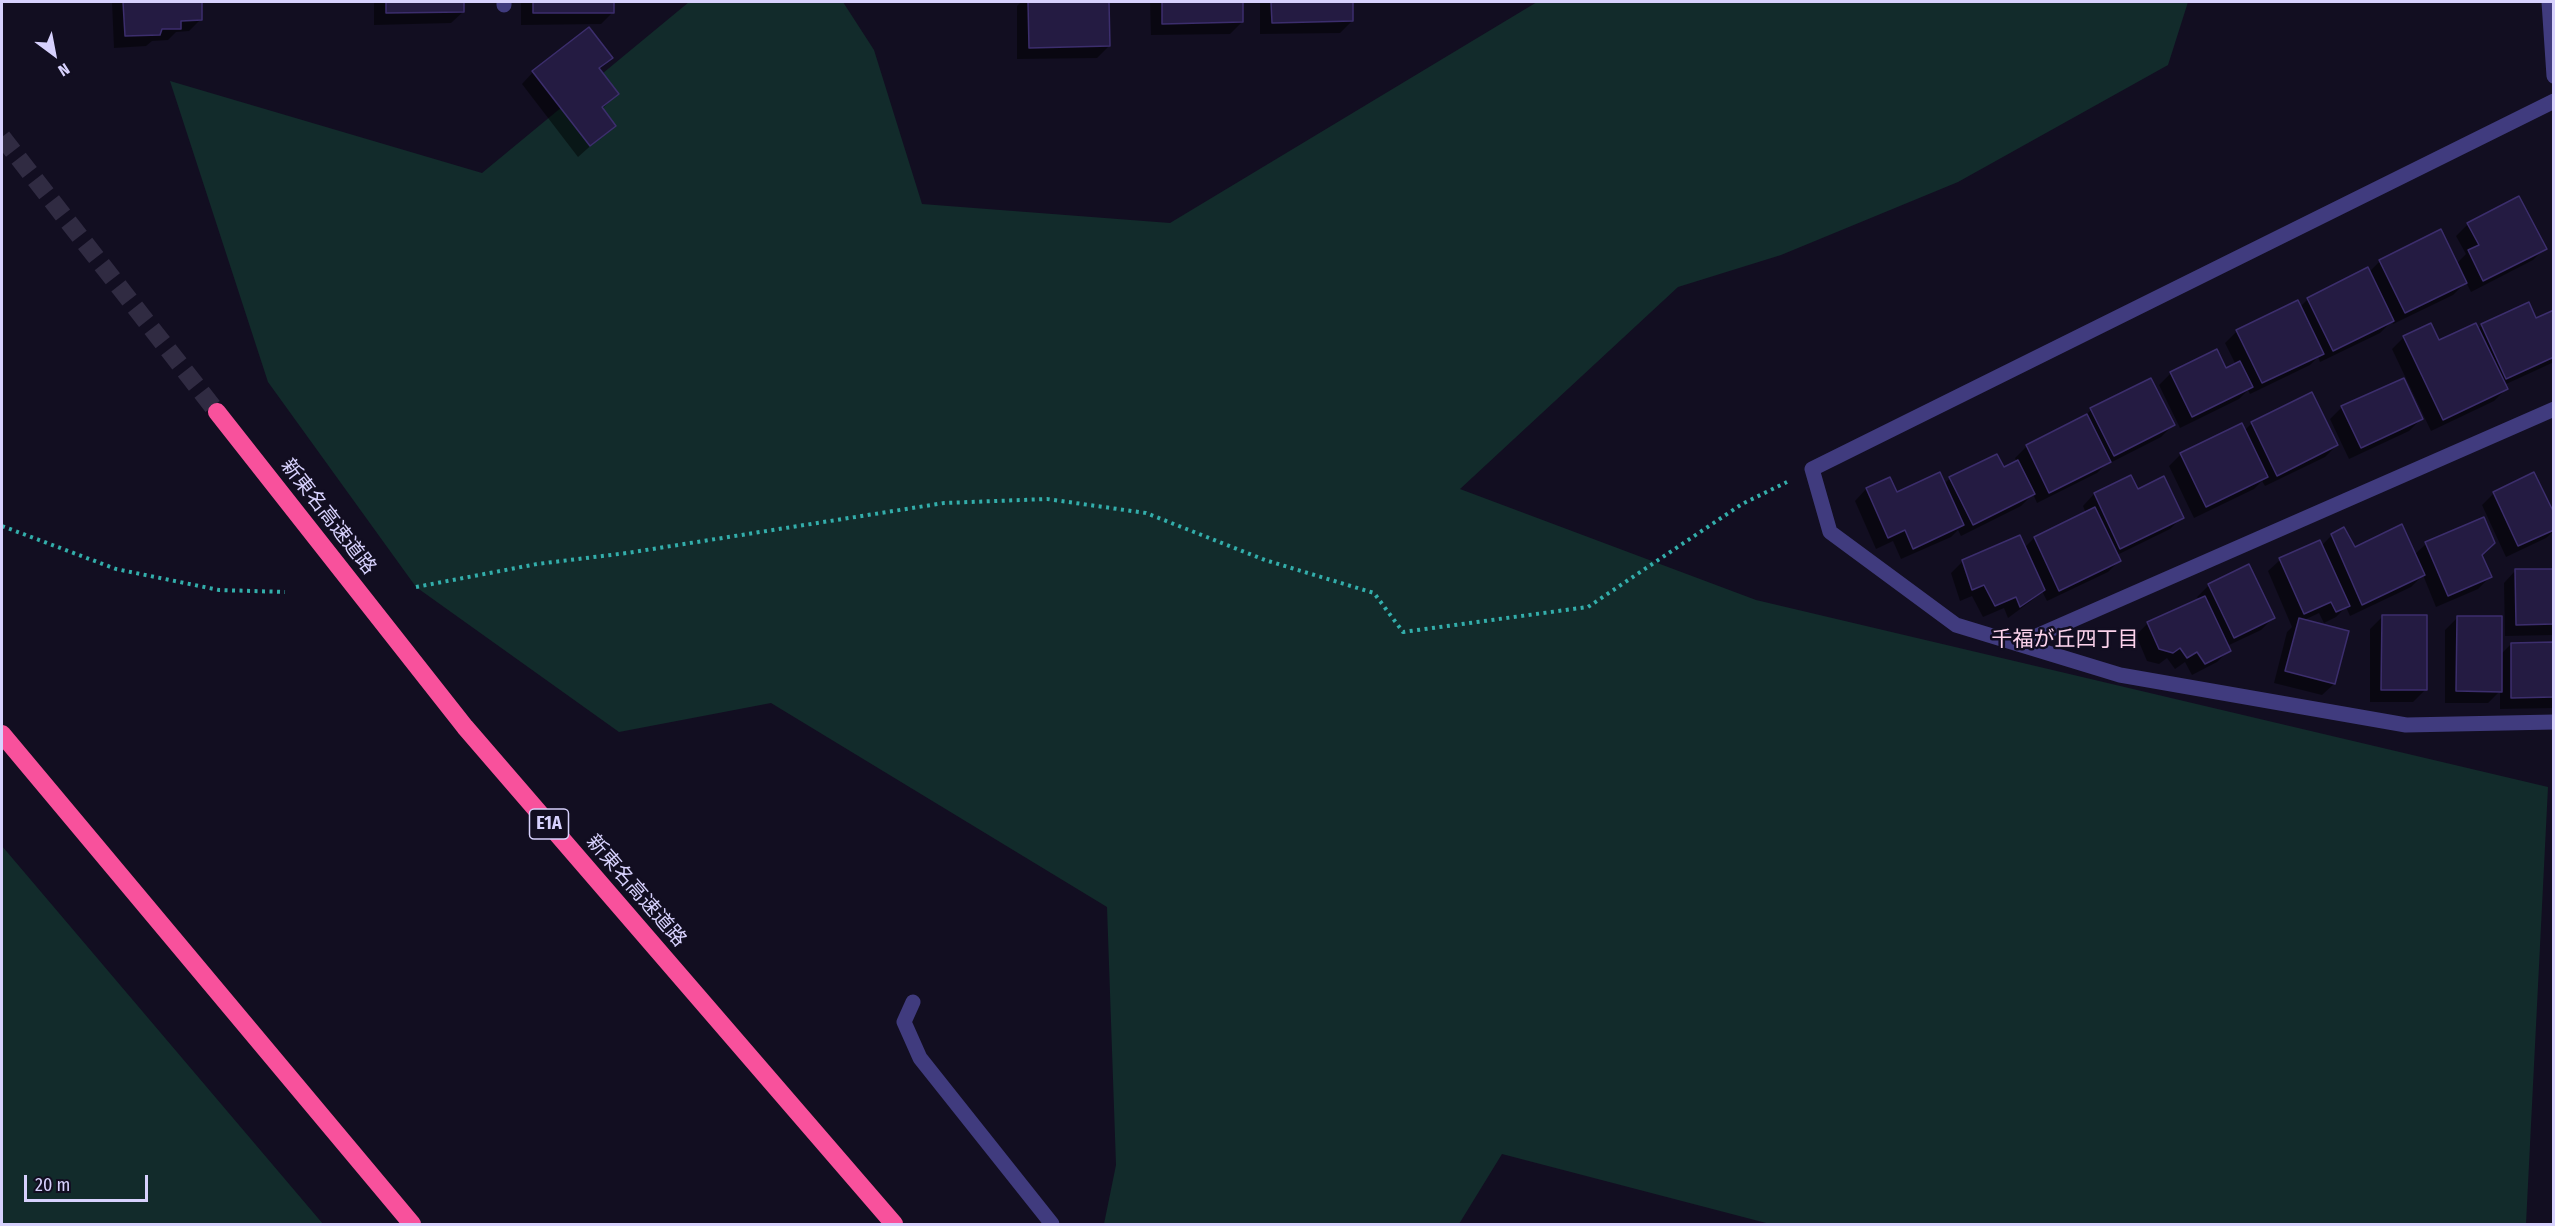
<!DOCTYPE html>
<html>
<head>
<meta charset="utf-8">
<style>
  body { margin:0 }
  #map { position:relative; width:2555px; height:1226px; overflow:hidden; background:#120e21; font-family:"Fira Sans Condensed",sans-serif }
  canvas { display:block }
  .frame { position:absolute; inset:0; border:3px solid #d7d1fd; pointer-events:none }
  .north { position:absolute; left:24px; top:24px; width:60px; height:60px; -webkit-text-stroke:4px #120e21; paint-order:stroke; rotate:148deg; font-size:16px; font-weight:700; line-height:24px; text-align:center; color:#d7d1fd }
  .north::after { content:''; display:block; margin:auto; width:21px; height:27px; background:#d7d1fd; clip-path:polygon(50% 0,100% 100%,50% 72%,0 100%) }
  .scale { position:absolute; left:24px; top:1175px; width:124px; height:27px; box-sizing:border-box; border:3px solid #d7d1fd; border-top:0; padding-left:8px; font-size:18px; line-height:21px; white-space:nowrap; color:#d7d1fd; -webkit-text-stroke:4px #120e21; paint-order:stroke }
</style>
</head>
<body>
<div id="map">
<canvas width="2555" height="1226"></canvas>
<div class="frame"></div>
<div class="north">N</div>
<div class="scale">20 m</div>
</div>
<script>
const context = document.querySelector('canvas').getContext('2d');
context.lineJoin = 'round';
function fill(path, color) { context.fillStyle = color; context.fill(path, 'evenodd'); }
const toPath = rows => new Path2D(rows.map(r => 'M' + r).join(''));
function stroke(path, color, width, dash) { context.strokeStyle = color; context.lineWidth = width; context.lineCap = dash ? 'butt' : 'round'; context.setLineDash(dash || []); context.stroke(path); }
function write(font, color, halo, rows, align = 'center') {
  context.font = font + ' "Fira Sans Condensed","Noto Sans JP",sans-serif'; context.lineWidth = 5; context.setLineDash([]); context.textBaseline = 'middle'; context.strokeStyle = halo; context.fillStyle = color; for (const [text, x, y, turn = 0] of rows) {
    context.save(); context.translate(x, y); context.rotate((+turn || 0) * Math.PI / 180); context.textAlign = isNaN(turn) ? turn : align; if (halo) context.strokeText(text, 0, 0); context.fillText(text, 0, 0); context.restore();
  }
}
fill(toPath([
  [689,2,843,2,874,50,922,204,1170,223,1537,2,2188,2,2168,65,1958,182,1781,255,1678,287,1460,489,1756,600,2548,787,2526,1224,1770,1224,1502,1154,1459,1224,1104,1224,1116,1165,1107,907,771,703,619,732,416,587,268,382,170,81,482,173],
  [2,846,323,1224,2,1224]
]), '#122b2b');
fill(toPath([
  [112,2,200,2,201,19,189,31,176,32,168,40,152,41,146,46,114,48],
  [374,2,463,2,463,12,451,23,374,25],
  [521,2,613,2,613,12,601,24,521,25],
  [1021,2,1108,2,1109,46,1097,58,1017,59,1017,6],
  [1150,2,1242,2,1242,22,1230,34,1151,35],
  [1260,2,1351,2,1352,21,1340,33,1260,34],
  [611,57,598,70,617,94,602,109,614,125,578,157,522,84,533,72],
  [2468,224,2545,248,2533,260,2471,292,2466,282,2453,295,2393,324,2392,321,2380,333,2320,362,2318,357,2310,365,2250,394,2248,390,2239,399,2180,428,2159,385,2171,373,2225,370,2236,365,2225,343,2237,331,2300,307,2308,299,2369,272,2380,261,2456,264,2466,254,2456,236],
  [2554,313,2554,362,2504,385,2506,389,2494,401,2431,431,2392,349,2404,337,2438,342,2478,329,2482,325,2536,320],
  [2342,407,2421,419,2409,431,2349,459,2330,419],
  [2091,410,2173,425,2161,437,2104,466,2097,473,2037,503,2033,494,2021,506,1961,536,1958,530,1951,537,1901,559,1893,541,1876,549,1855,501,1866,489,1889,479,1897,494,1944,484,1950,478,2003,469,2017,462,2015,458,2027,446,2084,417],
  [2252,423,2337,445,2325,457,2265,486,2262,481,2254,489,2194,518,2169,466,2181,454,2244,431],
  [2533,474,2554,516,2554,531,2546,538,2506,557,2482,505,2494,493],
  [2137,492,2182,517,2170,529,2117,555,2120,560,2108,572,2047,601,2042,591,2031,601,2008,618,2004,608,1983,617,1972,596,1960,601,1951,573,1963,561,2024,548,2034,538,2086,513,2083,506,2094,494],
  [2332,535,2354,548,2414,555,2426,544,2481,556,2490,577,2478,589,2436,607,2423,575,2411,587,2350,616,2346,607,2336,617,2324,623,2319,613,2302,621,2334,684,2322,695,2274,683,2287,632,2292,627,2268,571,2280,560,2321,546],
  [2554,570,2554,635,2505,636,2504,583,2515,571],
  [2209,585,2273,618,2261,630,2227,646,2229,650,2217,662,2192,675,2185,662,2175,669,2167,658,2159,664,2147,661,2136,635,2148,623,2199,601,2197,597],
  [2382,617,2425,690,2413,702,2370,702,2370,629],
  [2457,618,2500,655,2511,644,2554,643,2554,708,2500,709,2500,691,2488,703,2445,703,2445,630]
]), '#0007');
const building = toPath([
  [123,2,202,2,202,20,181,21,181,29,162,29,160,35,125,36,123,2],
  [386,2,464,2,464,12,386,13,386,2],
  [533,2,614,2,614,13,533,13,533,2],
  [1028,2,1109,2,1110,46,1029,48,1028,2],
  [1162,2,1243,2,1243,22,1162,24,1162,2],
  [1271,2,1353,2,1353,21,1272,23,1271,2],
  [589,27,613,58,599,68,619,94,602,107,616,126,590,146,532,71,589,27],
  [2519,196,2547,249,2483,281,2468,250,2479,245,2467,223,2519,196],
  [2441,229,2467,283,2405,313,2379,260,2441,229],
  [2368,267,2394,321,2333,351,2307,298,2368,267],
  [2298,300,2324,354,2262,383,2236,330,2298,300],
  [2529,302,2536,318,2554,310,2554,357,2506,379,2481,324,2529,302],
  [2431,323,2439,340,2476,323,2508,389,2443,420,2403,336,2431,323],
  [2217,349,2226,368,2240,361,2253,387,2192,417,2170,372,2217,349],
  [2151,378,2175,425,2114,456,2090,408,2151,378],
  [2404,378,2423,419,2361,448,2341,406,2404,378],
  [2312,392,2338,445,2277,476,2251,422,2312,392],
  [2087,414,2111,462,2049,493,2026,445,2087,414],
  [2242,423,2268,477,2206,507,2180,453,2242,423],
  [1997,454,2004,467,2018,460,2035,494,1973,525,1949,477,1997,454],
  [1940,472,1964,525,1913,549,1905,530,1888,538,1866,488,1890,477,1897,492,1940,472],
  [2534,472,2554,513,2554,530,2518,546,2493,492,2534,472],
  [2131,475,2138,489,2164,476,2184,518,2120,549,2094,493,2131,475],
  [2095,507,2121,561,2059,591,2034,537,2095,507],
  [2484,517,2495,543,2482,555,2492,577,2448,596,2425,542,2484,517],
  [2402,524,2425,575,2362,605,2331,534,2344,527,2355,547,2402,524],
  [2020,535,2045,590,2020,607,2016,597,1995,606,1984,585,1972,590,1962,560,2020,535],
  [2320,540,2350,606,2336,612,2331,602,2304,614,2279,558,2320,540],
  [2249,564,2275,618,2234,638,2208,584,2249,564],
  [2515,569,2554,569,2554,624,2516,625,2515,569],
  [2205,596,2231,651,2205,664,2197,652,2187,658,2180,648,2173,653,2159,649,2147,622,2205,596],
  [2382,615,2427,615,2427,690,2381,690,2382,615],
  [2457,616,2502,616,2502,692,2456,691,2457,616],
  [2299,618,2349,631,2335,684,2285,671,2299,618],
  [2554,642,2554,697,2511,698,2511,643,2554,642]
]);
fill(building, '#241b42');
stroke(building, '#3c2e6d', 1.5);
stroke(toPath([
  [2,137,217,412]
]), '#302b42', 18, [18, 9]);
stroke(toPath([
  [2,526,116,569,219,590,285,592],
  [416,587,537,564,627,553,944,503,1047,499,1146,513,1265,560,1374,593,1403,632,1588,607,1742,504,1787,482]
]), '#33aeab', 4, [3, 4.5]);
stroke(toPath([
  [504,2,504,5],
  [2549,2,2554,76],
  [2554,101,1812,469,1830,532,1956,625,2120,675,2406,725,2554,722],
  [2018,644,2554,409],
  [913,1002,904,1022,920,1058,1052,1224]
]), '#403b7e', 15);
stroke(toPath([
  [217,412,465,727,894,1224],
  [2,734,412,1224]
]), '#f8519c', 18);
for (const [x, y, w] of [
  [549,824,39]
]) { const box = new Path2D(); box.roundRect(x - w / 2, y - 15, w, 30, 4.5); context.fillStyle = '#120e21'; context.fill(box); stroke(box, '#d7d1fd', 1.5); }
write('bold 18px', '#d7d1fd', null, [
  ["E1A",549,824]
]);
write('20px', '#d7d1fd', '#120e21', [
  ["新東名高速道路",328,517,52],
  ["新東名高速道路",636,891,49]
]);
write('21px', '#fdd3ec', '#120e21', [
  ["千福が丘四丁目",2065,640]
]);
</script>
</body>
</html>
